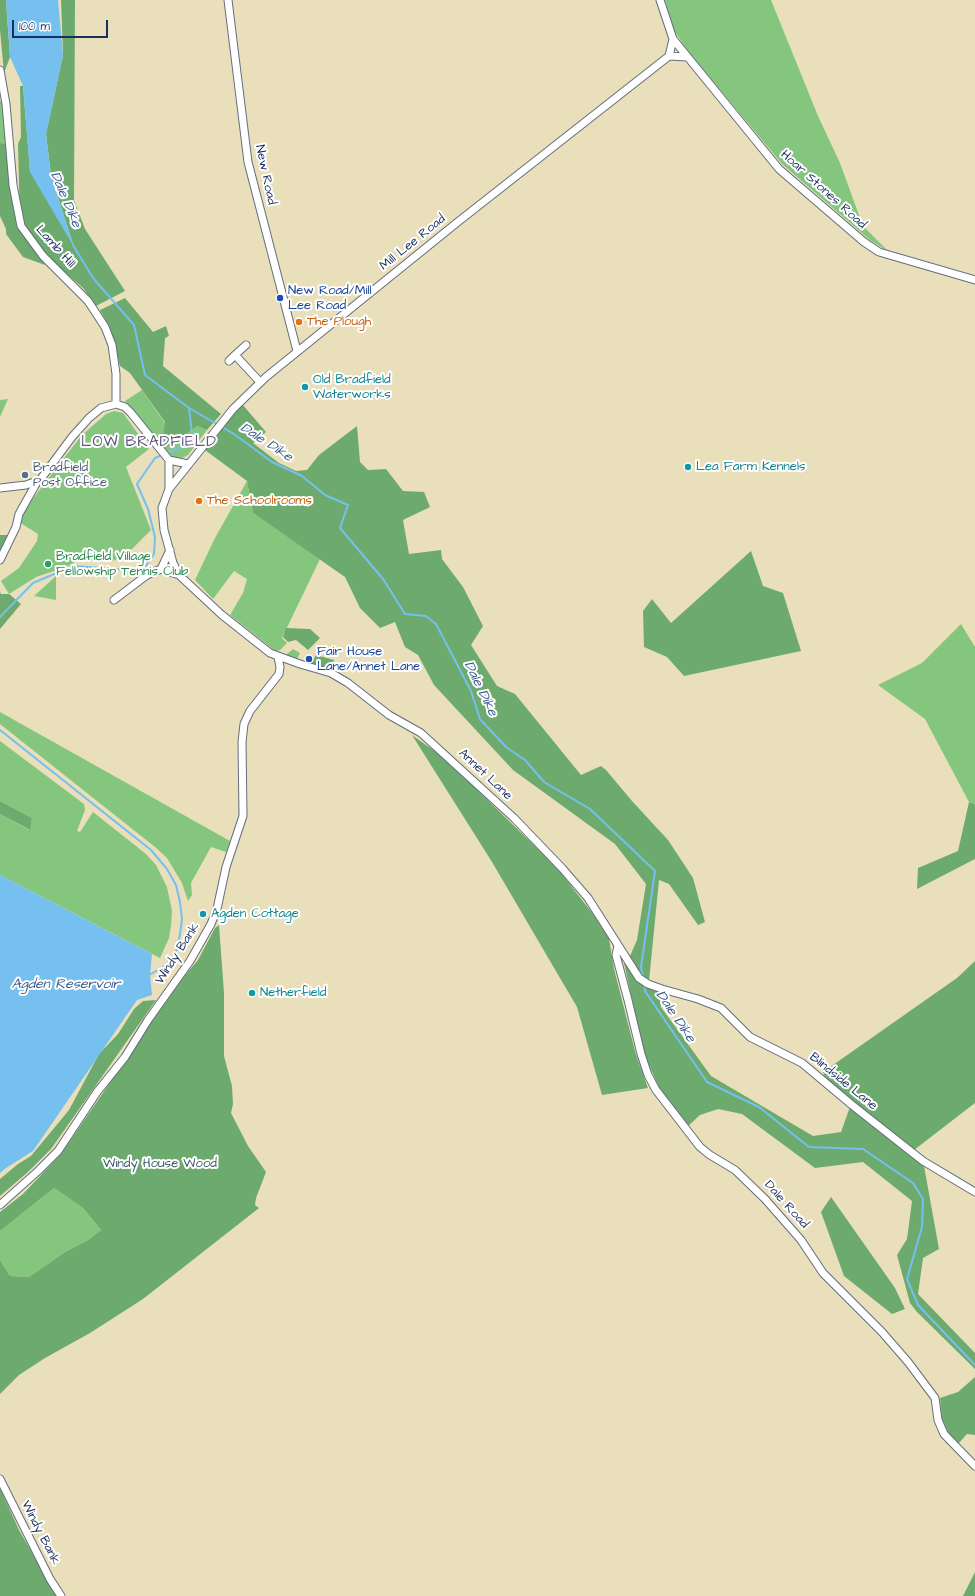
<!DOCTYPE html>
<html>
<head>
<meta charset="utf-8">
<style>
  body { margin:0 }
  #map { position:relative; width:975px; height:1596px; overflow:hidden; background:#e9dfba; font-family:"Architects Daughter",sans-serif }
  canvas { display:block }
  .scale { position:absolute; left:12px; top:20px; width:96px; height:18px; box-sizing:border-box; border:2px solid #1b2f5e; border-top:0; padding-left:5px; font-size:12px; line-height:14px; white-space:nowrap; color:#1b2f5e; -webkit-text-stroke:3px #fff; paint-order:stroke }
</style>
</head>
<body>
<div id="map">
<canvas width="975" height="1596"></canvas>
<div class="scale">100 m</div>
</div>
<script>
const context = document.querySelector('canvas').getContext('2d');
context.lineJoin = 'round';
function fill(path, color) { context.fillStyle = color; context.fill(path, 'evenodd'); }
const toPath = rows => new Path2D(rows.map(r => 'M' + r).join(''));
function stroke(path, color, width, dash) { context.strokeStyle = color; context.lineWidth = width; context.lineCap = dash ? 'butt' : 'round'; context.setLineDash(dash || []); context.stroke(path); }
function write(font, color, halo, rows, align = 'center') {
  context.font = font + ' "Architects Daughter",sans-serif'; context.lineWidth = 4; context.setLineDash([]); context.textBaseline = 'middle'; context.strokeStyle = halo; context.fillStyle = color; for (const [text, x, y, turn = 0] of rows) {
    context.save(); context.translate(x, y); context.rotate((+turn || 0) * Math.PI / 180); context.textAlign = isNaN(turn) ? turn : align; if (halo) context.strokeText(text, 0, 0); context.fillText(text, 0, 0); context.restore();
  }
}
fill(toPath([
  [665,0,771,0,818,116,840,163,863,226,889,252,870,240,782,164,687,50,673,29],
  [0,101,2,101,7,144,0,143],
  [142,390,165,423,162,440,168,446,197,426,207,430,188,455,182,458,171,457,125,401],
  [8,399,0,417,0,400],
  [114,411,123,413,149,449,126,467,151,530,129,552,113,561,100,562,82,558,66,567,36,577,9,594,1,581,19,568,37,541,38,534,19,522,21,514,81,436,106,414],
  [247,481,253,513,320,559,282,638,287,643,280,650,277,651,274,650,230,615,243,593,247,579,234,571,213,599,195,580,215,538],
  [56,576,56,600,34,596],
  [961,624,975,647,975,804,969,802,925,719,878,685,922,663],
  [293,649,300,653,297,659,286,655],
  [0,712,230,841,226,852,211,847,191,883,192,895,188,901,182,883,167,858,155,847,0,724],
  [0,741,84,804,85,810,77,831,80,832,93,812,146,854,156,865,167,887,172,911,171,926,169,938,160,958,0,875,0,814,29,830,32,818,0,801],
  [54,1188,83,1208,101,1230,88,1240,65,1252,29,1277,10,1276,0,1260,0,1231]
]), '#85c67e');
fill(toPath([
  [0,0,6,0,10,57,4,73,0,30],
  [61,0,75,0,74,200,85,229,125,291,96,306,83,288,58,266,37,245,20,223,18,144,21,137,20,86,23,86,30,171,73,244,51,176,46,134,63,55],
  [0,143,7,144,8,169,14,206,19,226,45,265,23,257,6,234,6,229,0,216],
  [125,298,153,332,166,326,169,336,165,338,163,366,221,414,207,430,197,426,168,447,162,441,165,422,130,373,120,366,110,328,100,310],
  [242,404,266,432,253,443,279,463,296,471,307,470,319,455,357,426,360,462,368,470,386,469,403,491,424,492,430,507,403,520,409,554,441,550,442,559,463,587,483,626,471,645,497,686,515,694,581,775,601,766,606,770,632,801,668,840,693,878,705,922,698,925,669,884,659,880,649,981,641,976,630,956,637,940,646,884,615,844,513,770,434,685,418,655,405,647,395,622,380,628,360,608,345,577,253,513,247,481,205,450],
  [0,535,8,535,0,552],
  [751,551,763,586,783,593,801,651,684,676,667,657,644,647,643,611,652,599,671,623],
  [0,592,1,594,9,594,21,604,0,629],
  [286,628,310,629,320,638,308,650,296,640,288,642,283,637],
  [316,655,334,660,336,671,311,663],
  [412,735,436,752,472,785,544,855,560,872,608,933,614,969,636,1055,648,1088,602,1095,577,1007,492,862],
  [0,801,32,818,30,830,0,814],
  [969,802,975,804,975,859,917,889,918,868,958,851],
  [219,925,224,993,224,1056,232,1086,233,1104,231,1113,248,1146,266,1172,256,1198,255,1205,259,1208,143,1299,90,1333,45,1358,19,1375,0,1394,0,1260,10,1276,29,1277,65,1252,88,1240,101,1230,83,1208,54,1188,0,1231,0,1212,23,1194,61,1154,166,1001,186,974,198,960,215,928],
  [975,961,975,1103,914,1150,826,1081,823,1072,957,978],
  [624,963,639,981,659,991,661,1007,711,1076,813,1136,841,1132,850,1107,924,1166,939,1249,923,1258,918,1294,975,1353,975,1369,917,1312,910,1303,897,1255,907,1239,912,1201,863,1162,815,1168,742,1114,718,1109,700,1115,687,1127,660,1090,644,1053],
  [156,1000,51,1149,28,1172,0,1196,0,1179,18,1164,31,1156,69,1110,99,1054,118,1034,134,1009,143,1001],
  [831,1197,895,1288,905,1309,892,1314,844,1276,821,1212],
  [975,1377,975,1435,967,1434,958,1444,948,1432,942,1419,940,1398,958,1392],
  [0,1488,19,1530,57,1596,0,1596],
  [975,1572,975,1596,963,1596]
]), '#6cab6d');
fill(toPath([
  [6,0,58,0,63,55,46,134,51,176,74,247,30,172,23,86,10,57],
  [0,875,152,954,150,975,152,995,137,1000,33,1151,6,1168,0,1173]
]), '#75c0ef');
stroke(toPath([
  [73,245,93,278,134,325,145,375,189,408,234,434,272,462,302,476,325,495,348,505,340,528,383,579,405,614,426,616,436,624,471,691,480,719,506,747,525,760,544,782,590,809,655,871,641,967,643,978],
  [0,617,33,583,73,566,129,570,145,567,154,554,155,537,148,509,137,484,155,458,181,447,192,433,189,408],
  [0,730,151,850,167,869,176,885,180,902,182,919,180,934,177,949,170,963,149,975],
  [644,984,645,991,707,1082,759,1107,809,1147,863,1149,913,1183,923,1199,922,1227,907,1279,918,1305,975,1365]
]), '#75c0ef', 2);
const minor = toPath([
  [228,0,248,162,297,351],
  [660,0,673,39,779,169,864,242,879,252,975,280],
  [669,56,673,39],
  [687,57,669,56,459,221,266,377,233,409,169,489,162,508,164,530,173,563,179,575,222,615,270,653,300,664,331,673,348,683,389,715,421,733,514,818,562,868,588,898,639,978,648,984,662,989,698,999,721,1008,750,1037,802,1063,852,1105,923,1161,975,1192],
  [0,70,6,104,13,185,21,226,43,256,88,301,105,327,112,345,116,374,116,404],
  [235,355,246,345],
  [229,361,235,355,260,382],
  [0,488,26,485,40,480,72,437,89,418,101,408,116,404,125,407,131,413,169,460,188,464],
  [169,489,169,460],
  [0,560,16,527,19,514,37,482],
  [161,569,179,575],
  [114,600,147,575,161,569,170,550],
  [618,946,616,955,628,1000,641,1054,648,1075,656,1090,700,1147,710,1155,735,1170,765,1199,801,1240,823,1273,882,1332,908,1362,935,1398,938,1420,944,1434,975,1466],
  [0,1205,38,1171,58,1151,97,1092,125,1057,148,1020,190,961,211,924,217,909,226,867,243,816,242,742,244,724,250,711,279,674,280,667,278,657],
  [0,1479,50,1579,61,1596]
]);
stroke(minor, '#636d7e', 9);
stroke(minor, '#fff', 7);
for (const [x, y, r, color] of [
  [280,298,4,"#1a4fb4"],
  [299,322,4,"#e8710a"],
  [305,387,4,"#0f9aa8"],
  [688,467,4,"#0f9aa8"],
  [25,475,4,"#5c6f8a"],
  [199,501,4,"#e8710a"],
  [48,564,4,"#2e9e5b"],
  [309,659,4,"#1a4fb4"],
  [203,914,4,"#0f9aa8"],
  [252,993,4,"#0f9aa8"]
]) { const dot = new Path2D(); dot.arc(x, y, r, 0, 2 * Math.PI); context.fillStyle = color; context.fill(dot); stroke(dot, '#fff', 1.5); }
write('13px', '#1b2f5e', '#fff', [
  ["New Road",265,175,78],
  ["Hoar Stones Road",823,190,42],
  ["Mill Lee Road",413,243,-39],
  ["Lamb Hill",55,247,48],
  ["Annet Lane",485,775,43],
  ["Windy Bank",178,954,-57],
  ["Blindside Lane",843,1082,39],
  ["Dale Road",786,1205,48],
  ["Windy Bank",40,1533,63]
]);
write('13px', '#164399', '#fff', [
  ["New Road/Mill",288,291],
  ["Lee Road",288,306],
  ["Fair House",317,652],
  ["Lane/Annet Lane",317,667]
], 'left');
write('13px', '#c56008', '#fff', [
  ["The Plough",307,322],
  ["The Schoolrooms",207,501]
], 'left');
write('13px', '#0d838f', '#fff', [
  ["Old Bradfield",313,380],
  ["Waterworks",313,395],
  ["Lea Farm Kennels",696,467],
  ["Agden Cottage",211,914],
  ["Netherfield",260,993]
], 'left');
write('13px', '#4e5e75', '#fff', [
  ["Bradfield",33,468],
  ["Post Office",33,483]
], 'left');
write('13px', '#27864d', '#fff', [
  ["Bradfield Village",56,557],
  ["Fellowship Tennis Club",56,572]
], 'left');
write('13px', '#3b5c68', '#fff', [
  ["Windy House Wood",160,1164]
]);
write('italic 14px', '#365a8a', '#fff', [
  ["Dale Dike",65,200,67],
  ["Dale Dike",266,443,33],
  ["Dale Dike",480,689,64],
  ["Agden Reservoir",66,985],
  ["Dale Dike",675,1017,56]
]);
context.letterSpacing = '1px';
write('15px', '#5f547e', '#fff', [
  ["LOW BRADFIELD",149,443]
]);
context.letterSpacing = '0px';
</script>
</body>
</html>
